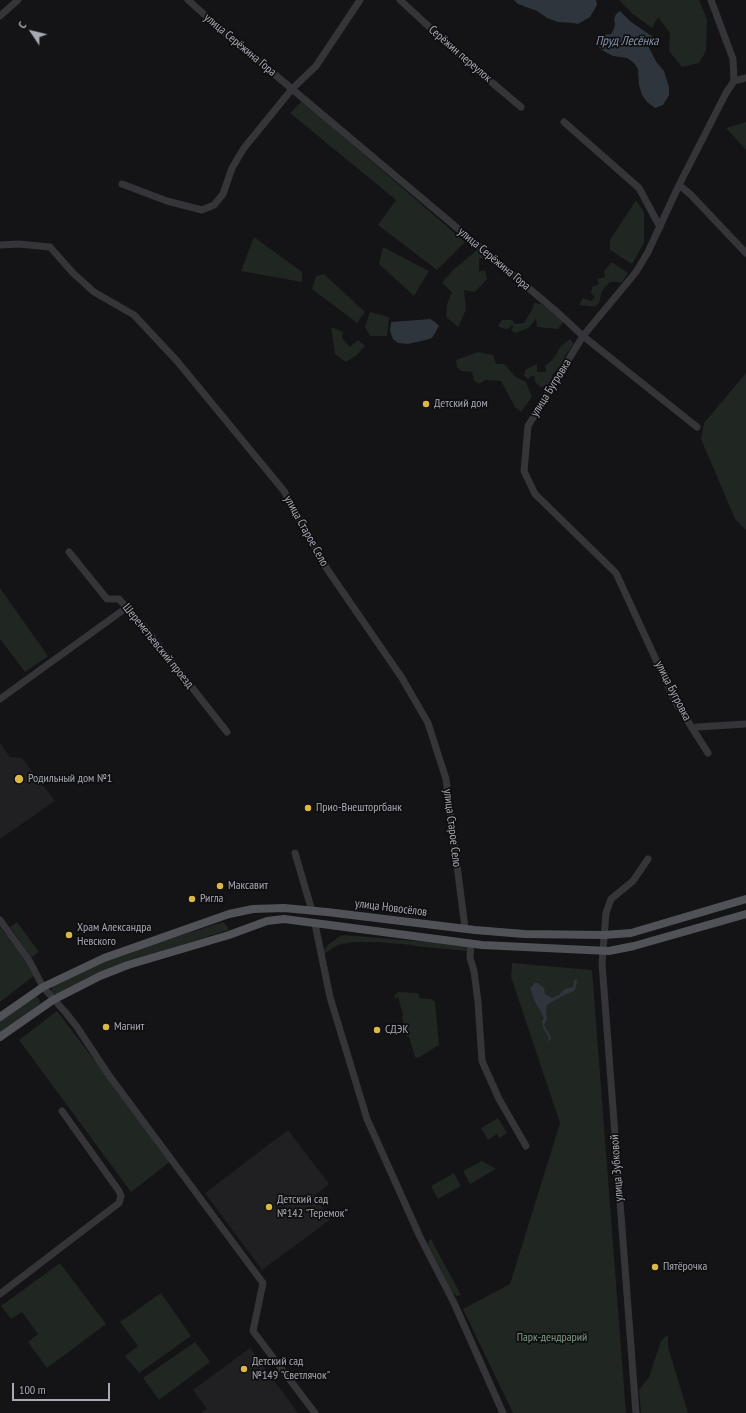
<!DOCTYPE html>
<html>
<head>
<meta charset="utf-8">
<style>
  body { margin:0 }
  #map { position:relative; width:746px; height:1413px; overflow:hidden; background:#141315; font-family:"PT Sans Narrow",sans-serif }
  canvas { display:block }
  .north { position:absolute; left:12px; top:12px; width:40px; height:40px; -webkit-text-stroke:3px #0f0e10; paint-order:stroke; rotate:305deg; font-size:11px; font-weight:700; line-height:16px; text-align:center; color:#a7a9b3 }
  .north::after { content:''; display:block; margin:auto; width:14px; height:18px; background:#a7a9b3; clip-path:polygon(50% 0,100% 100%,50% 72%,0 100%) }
  .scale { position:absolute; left:12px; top:1383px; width:98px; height:18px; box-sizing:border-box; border:2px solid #a7a9b3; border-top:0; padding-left:5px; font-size:12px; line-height:14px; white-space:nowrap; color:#a7a9b3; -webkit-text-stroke:3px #0f0e10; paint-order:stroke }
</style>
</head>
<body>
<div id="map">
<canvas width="746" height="1413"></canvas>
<div class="north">С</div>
<div class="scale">100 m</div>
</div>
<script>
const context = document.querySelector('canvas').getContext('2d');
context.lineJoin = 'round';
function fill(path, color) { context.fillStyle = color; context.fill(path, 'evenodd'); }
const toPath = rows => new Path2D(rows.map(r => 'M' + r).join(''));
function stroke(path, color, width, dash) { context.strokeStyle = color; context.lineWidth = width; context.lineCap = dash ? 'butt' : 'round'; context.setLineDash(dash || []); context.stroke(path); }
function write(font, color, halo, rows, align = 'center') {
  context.font = font + ' "PT Sans Narrow",sans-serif'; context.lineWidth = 3.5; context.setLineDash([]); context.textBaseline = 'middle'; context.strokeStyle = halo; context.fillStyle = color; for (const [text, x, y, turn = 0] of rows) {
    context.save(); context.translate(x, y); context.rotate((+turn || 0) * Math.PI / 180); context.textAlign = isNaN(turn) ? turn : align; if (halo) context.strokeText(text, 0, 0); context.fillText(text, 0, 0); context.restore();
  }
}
fill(toPath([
  [0,743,10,757,22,758,55,801,0,839],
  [288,1130,329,1184,314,1196,331,1219,262,1270,205,1193],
  [250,1348,298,1413,201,1413,207,1409,193,1390]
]), '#202022');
fill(toPath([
  [619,0,699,0,707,19,706,51,699,63,682,67,669,51,670,33,658,17,652,28,633,14],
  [302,101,465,242,437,270,378,225,396,200,290,113],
  [746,122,746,150,726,128],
  [636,200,644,212,644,243,632,264,610,250,610,240],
  [254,237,302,272,302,282,241,271],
  [383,247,429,271,414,296,379,264],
  [477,250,485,257,479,259,479,272,485,270,487,279,475,292,464,290,466,310,458,327,446,317,447,304,452,292,442,283,452,271],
  [612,262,628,273,622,282,610,282,602,291,599,303,595,307,579,305,583,298,591,301,595,297,591,293,592,287,599,284,597,279,605,277,604,271],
  [324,274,365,312,357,323,312,289,316,276],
  [534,303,541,304,564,321,558,329,537,327,536,319,528,328,515,333,511,330,513,327,512,325,508,329,504,329,498,326,502,320,512,320,515,324,524,323,533,308],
  [370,312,389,317,387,336,370,336,365,327],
  [331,327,343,332,342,338,350,347,358,340,365,346,357,355,346,362,335,354],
  [570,339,574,344,564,357,565,361,552,375,553,380,549,386,541,387,535,382,535,377,532,376,528,379,524,376,525,370,537,364,537,372,546,372,545,366,554,358,560,347],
  [478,352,493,355,496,364,504,364,516,377,526,382,532,397,521,412,515,407,501,381,485,380,479,384,474,381,472,372,461,371,457,367,456,360],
  [746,373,746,530,735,519,701,439,704,423],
  [0,588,48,656,25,672,0,639],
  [17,922,39,952,31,958,10,927],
  [223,922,228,927,228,930,128,962,57,995,51,992,52,986,70,976,125,953],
  [0,927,35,975,0,1002],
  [344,935,466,945,468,948,467,951,414,946,412,945,377,942,352,942,338,945,322,955,325,948,329,944,340,936],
  [512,963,592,970,626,1413,513,1413,463,1309,510,1284,560,1123,511,977],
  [398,992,418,993,420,998,431,999,435,1002,439,1045,418,1058,415,1057,409,1037,407,1036,402,1017,403,1014,398,997,394,999,395,995],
  [34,996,37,997,39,999,40,1002,39,1005,0,1033,0,1020],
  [57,1011,171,1161,131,1192,19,1040],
  [498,1118,507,1133,499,1138,497,1134,488,1140,481,1128],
  [482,1161,496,1169,470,1184,463,1171],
  [454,1173,461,1186,438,1199,431,1186],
  [431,1239,461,1295,457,1296,452,1292,428,1244,429,1240],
  [60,1263,106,1324,47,1368,28,1342,38,1334,22,1312,11,1319,1,1306],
  [161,1293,191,1336,139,1373,125,1356,138,1346,120,1322],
  [667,1335,668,1337,668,1347,688,1413,641,1413,639,1390,649,1377,661,1341],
  [195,1342,210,1362,159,1400,143,1378]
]), '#202621');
fill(toPath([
  [514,0,596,0,597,5,590,17,578,24,573,23,558,22,547,18,537,11,518,4],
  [620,11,630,21,653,37,647,39,647,44,657,63,664,71,669,87,669,95,663,105,655,108,647,102,642,95,639,85,638,69,634,63,627,58,613,56,609,54,602,50,598,46,599,40,602,35,611,34,614,29,615,24,614,19,616,14],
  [430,319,435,322,439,326,432,338,426,340,408,344,398,343,393,339,390,331,391,322],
  [577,979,576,987,574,991,564,995,547,1005,546,1010,547,1019,544,1025,551,1037,551,1039,547,1042,549,1038,543,1027,542,1022,544,1018,542,1014,535,1002,530,988,535,983,538,983,544,988,545,994,552,998,559,995,565,989,573,987,574,980]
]), '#2e353c');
stroke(toPath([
  [188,0,216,25,557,312,583,336,697,427],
  [400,0,464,59,521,107],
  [0,16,18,0],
  [734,81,746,78],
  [564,122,639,188,660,227],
  [122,184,167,201,202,210,214,205,223,194,232,168,244,148,292,89,316,66,360,0],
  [679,185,690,194,746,253],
  [0,245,19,244,50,247,73,273,94,292,134,315,177,361,284,491,327,569,402,678,428,723,446,779,465,928],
  [69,552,107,599,119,599,145,628,227,732],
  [0,699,126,608],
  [697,727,746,724],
  [708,753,675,701,616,573,535,494,524,471,528,426,583,336,636,272,648,252,679,185,726,93,734,81,733,59,711,0],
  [295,853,312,911],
  [0,920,30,962,43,987,66,1013,77,1027,108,1074,263,1283,253,1331,315,1413],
  [315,924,330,997,367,1119,420,1237,454,1303,503,1413],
  [471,944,470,958,474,971,478,1002,482,1061,499,1099,526,1146],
  [0,1294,119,1203,121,1196,119,1191,62,1111],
  [636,1413,602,963,606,913,611,899,633,881,648,859]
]), '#353539', 7);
stroke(toPath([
  [0,1017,43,987,104,958,229,914,253,909,284,908,327,912,475,930,524,934,604,935,631,933,746,899],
  [0,1037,53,1000,100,976,128,965,229,935,267,921,284,919,482,945,609,951,634,946,746,914]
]), '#515258', 8);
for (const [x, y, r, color] of [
  [426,404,4,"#dbb746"],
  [19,779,5,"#dbb746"],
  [308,808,4,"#dbb746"],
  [220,886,4,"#dbb746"],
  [192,899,4,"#dbb746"],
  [69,935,4,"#dbb746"],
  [106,1027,4,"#dbb746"],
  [377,1030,4,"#dbb746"],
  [269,1207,4,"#dbb746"],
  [655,1267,4,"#dbb746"],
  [244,1369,4,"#dbb746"]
]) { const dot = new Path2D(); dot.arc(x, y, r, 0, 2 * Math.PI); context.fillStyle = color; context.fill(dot); stroke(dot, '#0f0e10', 1.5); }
write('12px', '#a7a9b3', '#0f0e10', [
  ["улица Серёжина Гора",240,45,40],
  ["Серёжин переулок",460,54,41],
  ["улица Серёжина Гора",494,259,40],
  ["улица Бугровка",551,388,-58],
  ["улица Старое Село",306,531,61],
  ["Шереметьевский проезд",158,646,51],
  ["улица Бугровка",673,691,63],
  ["улица Старое Село",452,828,83],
  ["улица Новосёлов",391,908,7],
  ["улица Зубковой",617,1168,-94]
]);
write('12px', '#a7a9b3', '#0f0e10', [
  ["Детский дом",434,404],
  ["Родильный дом №1",28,779],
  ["Прио-Внешторгбанк",316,808],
  ["Максавит",228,886],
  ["Ригла",200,899],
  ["Храм Александра",77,928],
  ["Невского",77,942],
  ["Магнит",114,1027],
  ["СДЭК",385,1030],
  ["Детский сад",277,1200],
  ["№142 \"Теремок\"",277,1214],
  ["Пятёрочка",663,1267],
  ["Детский сад",252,1362],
  ["№149 \"Светлячок\"",252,1376]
], 'left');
write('12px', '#809c84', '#0f0e10', [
  ["Парк-дендрарий",552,1338]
]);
write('italic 13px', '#8294aa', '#0f0e10', [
  ["Пруд Лесёнка",627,41]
]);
</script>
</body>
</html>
